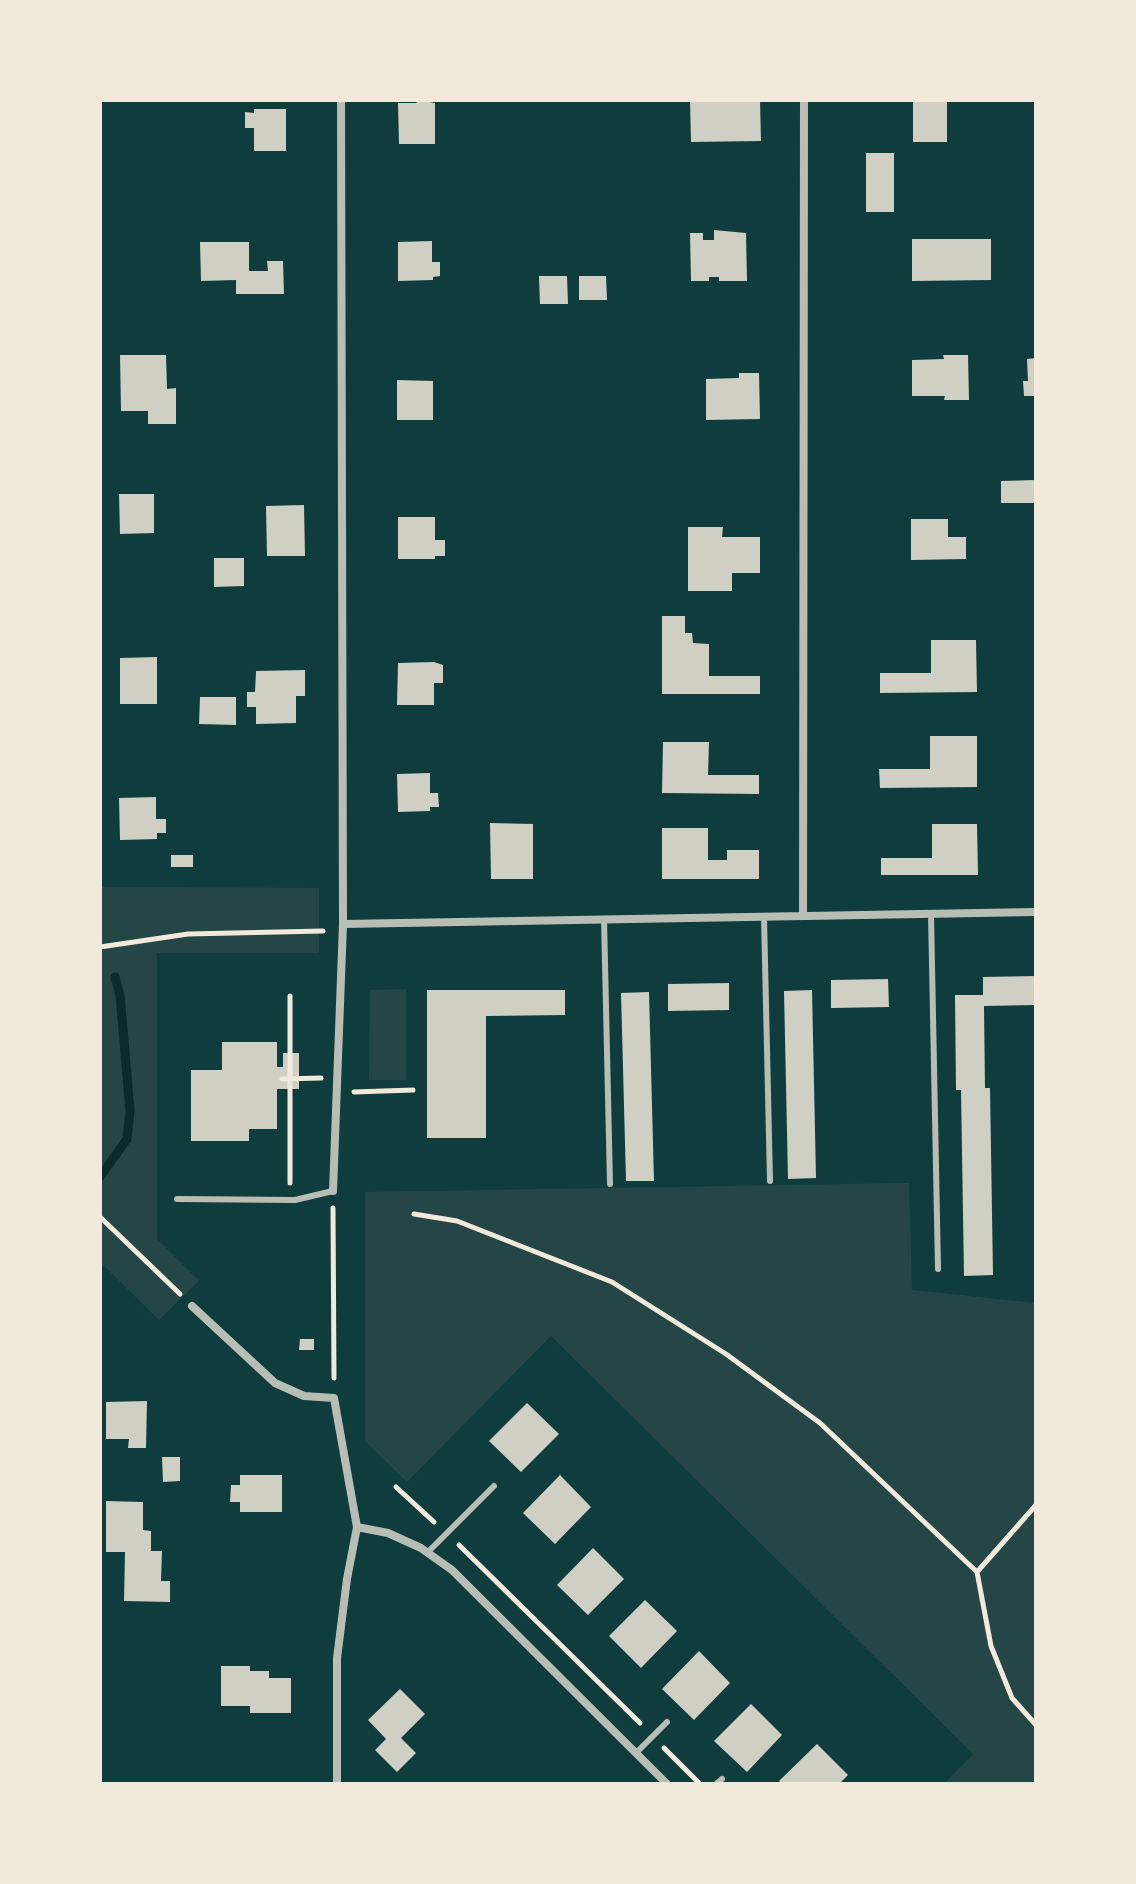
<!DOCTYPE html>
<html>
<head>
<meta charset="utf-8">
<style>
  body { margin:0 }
  #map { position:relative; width:1136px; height:1884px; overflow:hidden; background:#0f3d3e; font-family:Mulish,sans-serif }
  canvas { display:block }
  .frame { position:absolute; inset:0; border:102px solid #f1e9da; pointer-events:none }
</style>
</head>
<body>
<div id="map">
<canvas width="1136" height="1884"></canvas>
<div class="frame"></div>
</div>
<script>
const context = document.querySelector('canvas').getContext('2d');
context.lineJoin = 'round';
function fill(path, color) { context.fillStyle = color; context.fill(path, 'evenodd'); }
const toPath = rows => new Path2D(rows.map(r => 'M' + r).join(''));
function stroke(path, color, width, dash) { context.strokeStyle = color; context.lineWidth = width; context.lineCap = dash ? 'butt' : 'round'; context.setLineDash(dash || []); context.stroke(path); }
fill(toPath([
  [100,887,319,888,319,953,157,953,157,1239,199,1281,159,1320,100,1262],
  [406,989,406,1080,369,1080,370,990],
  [909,1183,912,1290,1036,1303,1036,1784,944,1784,973,1754,551,1336,407,1482,365,1441,365,1192]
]), '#244646');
stroke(toPath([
  [100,1177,127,1139,130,1111,120,995,115,977]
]), '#0a2a2b', 9);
fill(toPath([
  [419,100,435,103,435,144,399,144,398,103,416,103],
  [690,100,760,100,761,141,691,142],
  [913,102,947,102,947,142,913,142],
  [254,109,286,109,286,151,254,151,254,128,245,128,245,112,254,113],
  [866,153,894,153,894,212,866,212],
  [714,230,746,233,747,281,719,281,719,277,709,277,709,281,691,281,690,233,703,233,703,240,714,240],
  [912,239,991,239,991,280,912,281],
  [432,241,432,262,440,262,440,276,433,277,433,280,398,281,398,242],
  [200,242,249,242,249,271,268,271,267,261,283,261,284,294,236,294,236,280,201,281],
  [539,276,567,276,568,304,540,304],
  [579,276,606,276,607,300,579,300],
  [120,355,166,355,167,389,176,388,176,424,148,424,148,411,121,411],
  [943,355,968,355,969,400,944,400,945,396,912,396,912,360,944,359],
  [1036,358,1036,396,1024,396,1023,381,1028,381,1027,359],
  [739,373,759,373,760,419,706,420,706,379,739,378],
  [397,380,433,381,433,420,397,420],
  [1036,480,1036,503,1001,503,1001,481],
  [119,494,154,494,154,533,120,534],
  [304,505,305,556,267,556,266,506],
  [398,517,435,517,435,540,445,540,445,556,435,556,435,559,398,559],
  [911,519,948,519,948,537,966,537,966,559,911,560],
  [688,527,723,527,722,537,760,537,760,573,732,573,732,591,688,591],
  [214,558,244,558,244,586,214,587],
  [662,616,685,616,685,633,692,633,693,643,709,644,709,676,760,676,760,694,662,694],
  [931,640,976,640,977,692,880,693,880,673,931,673],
  [157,657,157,704,120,704,120,658],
  [434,662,443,665,443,683,434,683,434,705,397,705,398,663],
  [305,670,305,696,296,696,296,723,256,724,256,707,247,707,247,692,255,692,256,671],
  [200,697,236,697,236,725,199,724],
  [930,736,977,736,977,787,880,788,879,769,930,769],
  [663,742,709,742,708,775,759,775,759,794,662,793],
  [430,773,430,793,438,793,439,807,430,807,430,811,398,812,397,774],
  [156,797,156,819,166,819,166,833,157,833,157,839,120,840,119,798],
  [490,823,533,824,533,879,491,879],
  [932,824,977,824,978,875,881,875,881,858,932,858],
  [662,828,708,828,708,860,727,860,727,850,759,850,759,879,662,879],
  [171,855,193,855,193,867,171,867],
  [1036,976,1036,1005,984,1006,985,1088,990,1088,993,1275,964,1276,961,1090,956,1090,955,995,983,995,983,977],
  [888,979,889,1007,831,1008,831,980],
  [729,983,729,1010,668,1011,668,984],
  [427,990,565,990,565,1015,486,1016,486,1138,427,1138],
  [812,990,816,1178,788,1179,784,991],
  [649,992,654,1181,626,1181,621,993],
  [222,1042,277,1042,277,1067,283,1067,283,1053,299,1053,299,1089,277,1089,277,1129,249,1129,249,1141,191,1141,191,1070,222,1070],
  [300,1339,314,1339,314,1350,299,1350],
  [147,1401,146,1448,128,1448,129,1439,106,1439,106,1402],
  [527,1403,559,1434,521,1472,489,1441],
  [162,1457,180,1457,180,1481,163,1482],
  [240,1475,282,1475,282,1512,240,1512,240,1502,230,1502,231,1485,240,1485],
  [560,1475,591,1507,555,1544,523,1513],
  [106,1501,143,1502,143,1530,151,1531,151,1551,162,1551,161,1581,170,1581,170,1602,124,1601,125,1552,106,1552],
  [593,1548,624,1579,588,1615,557,1585],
  [645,1600,677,1631,641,1668,609,1636],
  [699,1651,730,1683,694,1720,662,1689],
  [221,1666,250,1666,250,1671,269,1671,269,1678,291,1678,291,1713,250,1713,250,1706,221,1706],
  [400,1689,425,1714,401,1738,416,1753,397,1772,375,1750,386,1739,368,1720],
  [751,1704,782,1735,747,1772,714,1741],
  [817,1744,848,1775,839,1784,782,1784,779,1781]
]), '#cfcfc3');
stroke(toPath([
  [100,947,188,934,323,931],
  [290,996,290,1183],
  [282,1079,321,1078],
  [354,1092,413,1090],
  [333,1208,334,1378],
  [414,1214,457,1221,612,1282,726,1354,820,1423,977,1572,991,1646,1012,1698,1036,1725],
  [100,1217,180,1294],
  [396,1487,434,1522],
  [459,1545,640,1723],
  [977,1572,1036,1505],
  [664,1748,699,1783]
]), '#f1e9da', 5);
stroke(toPath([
  [931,914,938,1269],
  [764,917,770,1181],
  [604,919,610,1184],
  [177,1199,295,1200,333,1191],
  [427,1553,494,1486],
  [636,1753,667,1722],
  [716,1784,722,1779]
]), '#b8beb3', 6);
stroke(toPath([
  [803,916,804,100],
  [343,924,1036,912],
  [333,1191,343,924,341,100],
  [192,1306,275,1383,304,1396,334,1398,357,1527,347,1579,337,1658,337,1784],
  [357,1527,388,1533,421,1548,452,1570,667,1784]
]), '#b8beb3', 8);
</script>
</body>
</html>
